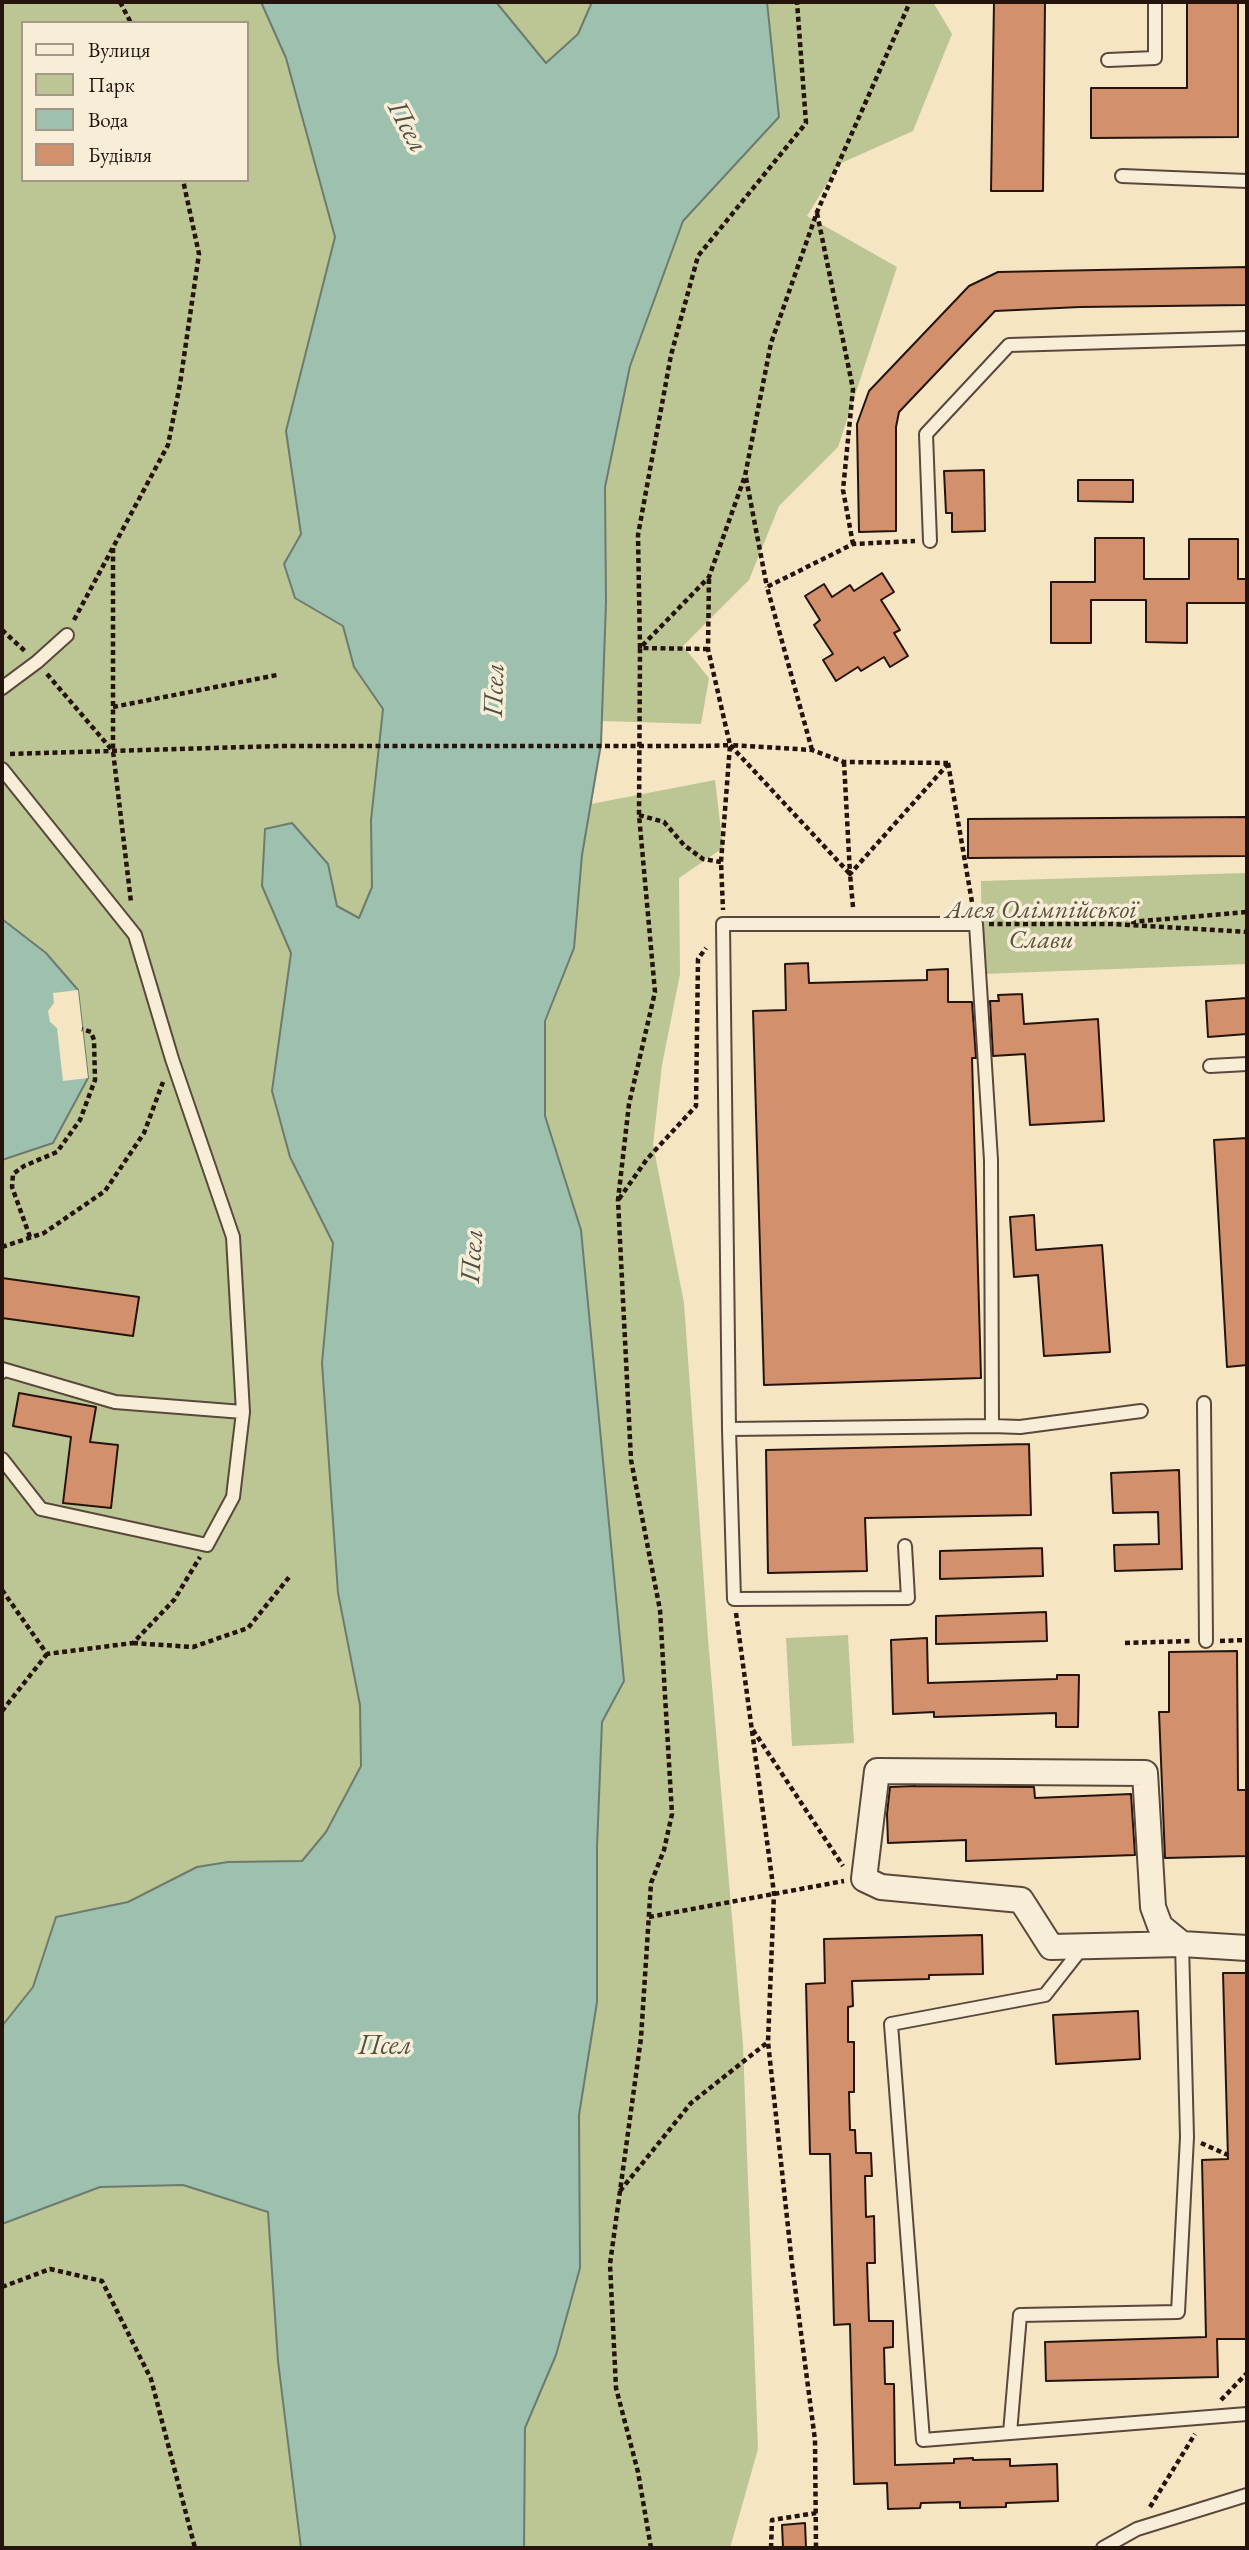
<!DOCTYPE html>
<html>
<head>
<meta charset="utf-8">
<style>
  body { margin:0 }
  #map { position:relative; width:1249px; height:2550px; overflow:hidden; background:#f5e5c3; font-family:"EB Garamond",serif }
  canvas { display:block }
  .frame { position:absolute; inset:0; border:4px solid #25140e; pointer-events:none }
  .legend { position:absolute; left:21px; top:21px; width:228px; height:161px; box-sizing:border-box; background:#f8eed8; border:2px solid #a49787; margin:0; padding:9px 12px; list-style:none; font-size:21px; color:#25140e }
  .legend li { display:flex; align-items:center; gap:14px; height:35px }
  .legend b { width:35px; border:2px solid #a49787 }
</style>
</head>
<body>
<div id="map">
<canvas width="1249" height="2550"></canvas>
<div class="frame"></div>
<ul class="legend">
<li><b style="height:9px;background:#f8eed8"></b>Вулиця</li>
<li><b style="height:19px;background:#bcc594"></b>Парк</li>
<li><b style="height:19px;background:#9dc0af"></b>Вода</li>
<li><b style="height:19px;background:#d3906c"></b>Будівля</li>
</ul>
</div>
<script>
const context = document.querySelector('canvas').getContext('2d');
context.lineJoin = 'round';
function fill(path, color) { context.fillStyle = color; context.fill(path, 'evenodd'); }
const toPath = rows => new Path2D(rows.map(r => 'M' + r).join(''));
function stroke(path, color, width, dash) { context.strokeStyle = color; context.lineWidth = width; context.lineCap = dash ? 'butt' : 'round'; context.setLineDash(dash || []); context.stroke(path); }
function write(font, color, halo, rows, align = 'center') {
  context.font = font + ' "EB Garamond",serif'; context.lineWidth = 7; context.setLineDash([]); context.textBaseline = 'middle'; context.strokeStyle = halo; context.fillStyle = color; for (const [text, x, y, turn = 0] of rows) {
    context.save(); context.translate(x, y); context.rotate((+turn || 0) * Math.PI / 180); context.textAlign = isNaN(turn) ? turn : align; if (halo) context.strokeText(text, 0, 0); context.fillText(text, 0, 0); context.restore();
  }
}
fill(toPath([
  [2,2,261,2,286,58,335,237,286,431,301,534,295,598,343,626,354,667,383,709,371,820,372,887,359,918,337,906,328,864,265,830,262,886,291,953,272,1091,290,1157,333,1243,322,1363,338,1593,360,1705,361,1766,326,1832,302,1861,228,1862,197,1867,128,1902,56,1917,33,1987,2,2026,2,1160,53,1143,88,1078,78,990,46,953,2,919],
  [23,23,247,23,247,180,23,180],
  [496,2,592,2,578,34,546,63],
  [767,2,933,2,952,34,913,131,839,164,807,216,897,267,838,447,779,506,749,580,683,646,709,678,701,724,602,721,606,602,605,487,630,366,683,221,779,117],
  [715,780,723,848,679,878,680,974,662,1065,653,1144,684,1303,708,1639,743,2045,758,2449,730,2548,524,2548,525,2428,556,2355,580,2268,579,2115,597,2002,597,1847,602,1722,624,1680,581,1230,545,1116,545,1021,574,948,582,855,591,804],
  [1247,873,1247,964,982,974,981,881],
  [848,1635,854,1743,792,1746,786,1638],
  [183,2185,268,2212,278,2361,301,2548,2,2548,2,2224,100,2187]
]), '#bcc594');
const water = toPath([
  [261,2,496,2,546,63,578,34,592,2,767,2,779,117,683,221,630,366,605,487,606,602,601,744,582,855,574,948,545,1021,545,1116,581,1230,624,1681,602,1722,597,1847,597,2002,579,2115,580,2268,556,2355,525,2428,524,2548,301,2548,278,2361,268,2212,183,2185,100,2187,2,2224,2,2026,33,1987,56,1917,128,1902,197,1867,228,1862,302,1861,326,1832,361,1766,360,1705,338,1593,322,1363,333,1243,290,1157,272,1091,291,953,262,886,265,829,292,823,328,864,337,906,359,918,372,887,371,820,383,709,354,667,343,626,295,598,284,564,301,534,286,431,335,237,286,58,261,2],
  [2,919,46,953,78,990,88,1078,53,1143,2,1160,2,919]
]);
fill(water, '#9dc0af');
stroke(water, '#6d7b6f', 2);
fill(toPath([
  [78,990,88,1078,63,1081,57,1028,50,1022,48,1011,54,1003,53,993]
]), '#f5e5c3');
const building = toPath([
  [994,2,1045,2,1043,191,991,191,994,2],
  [1187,2,1238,2,1238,137,1091,138,1091,88,1187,88,1187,2],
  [1247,267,1247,305,1080,307,995,311,899,412,896,427,896,531,859,532,857,424,869,391,969,286,998,272,1247,267],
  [984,470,985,531,952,532,952,513,946,513,944,471,984,470],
  [1078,480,1133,480,1133,502,1078,501,1078,480],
  [1095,538,1144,538,1144,579,1189,579,1189,539,1238,539,1238,579,1247,579,1247,603,1187,603,1187,643,1146,642,1146,600,1091,600,1091,643,1051,643,1051,582,1095,582,1095,538],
  [882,573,894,592,881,600,900,630,894,633,908,656,890,667,884,657,861,671,858,667,836,681,823,660,833,654,814,625,820,620,805,596,824,584,832,597,850,585,854,591,882,573],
  [1247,817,1247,856,968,858,968,819,1247,817],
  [808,963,809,983,927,980,927,970,948,969,948,1002,972,1002,976,1058,972,1058,981,1378,764,1385,753,1011,786,1010,785,964,808,963],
  [1022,994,1024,1024,1098,1019,1104,1121,1030,1125,1025,1054,993,1056,990,1001,999,1001,998,995,1022,994],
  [1247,998,1247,1034,1208,1037,1206,1001,1247,998],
  [1247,1138,1247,1365,1227,1367,1214,1140,1247,1138],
  [1034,1215,1036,1250,1102,1245,1110,1352,1044,1356,1038,1275,1014,1277,1010,1217,1034,1215],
  [2,1278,139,1297,133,1336,2,1318,2,1278],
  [19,1393,96,1407,90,1442,118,1445,111,1508,63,1503,71,1437,13,1426,19,1393],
  [1029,1444,1031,1515,865,1518,867,1571,768,1573,766,1450,1029,1444],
  [1179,1470,1182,1569,1115,1571,1114,1545,1159,1544,1158,1512,1113,1513,1111,1473,1179,1470],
  [1042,1548,1043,1576,940,1579,940,1551,1042,1548],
  [1046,1612,1047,1641,936,1644,936,1616,1046,1612],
  [927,1638,928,1683,1057,1679,1057,1675,1079,1675,1078,1727,1056,1727,1056,1713,934,1717,934,1712,893,1714,891,1640,927,1638],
  [1237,1651,1238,1790,1247,1790,1247,1856,1165,1858,1159,1712,1169,1712,1169,1652,1237,1651],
  [915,1786,1034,1787,1035,1798,1131,1794,1135,1855,966,1861,966,1840,888,1843,887,1814,890,1787,915,1786],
  [982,1935,983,1974,929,1975,929,1979,852,1981,853,2006,848,2007,848,2042,854,2042,854,2092,849,2092,850,2130,855,2130,856,2153,871,2153,872,2176,865,2176,866,2217,874,2216,875,2263,867,2263,869,2321,893,2321,893,2347,884,2348,885,2384,894,2384,895,2465,954,2463,954,2459,973,2458,973,2460,1010,2459,1010,2466,1057,2464,1058,2501,1006,2503,1006,2507,960,2508,960,2502,921,2503,920,2508,888,2509,887,2483,854,2484,850,2324,834,2325,830,2154,810,2154,806,1984,825,1983,824,1939,982,1935],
  [1223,1973,1247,1973,1247,2339,1217,2339,1218,2377,1046,2381,1045,2342,1206,2337,1202,2160,1228,2159,1223,1973],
  [1138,2011,1140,2059,1056,2064,1053,2015,1138,2011],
  [805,2523,806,2547,783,2548,782,2525,805,2523]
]);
fill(building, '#d3906c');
stroke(building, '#25140e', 2);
const lane = toPath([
  [1108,60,1155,58,1155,2],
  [1122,176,1247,181],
  [930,541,926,434,1009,345,1247,338],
  [2,688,37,662,67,635],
  [2,769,135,935,172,1059,233,1237,243,1412,233,1497,207,1545,41,1509,2,1459],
  [723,924,976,924,991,1160,992,1426,729,1429,723,924],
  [1210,1066,1247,1064],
  [2,1372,2,1369,115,1402,243,1412],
  [1204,1403,1206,1641],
  [992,1426,1020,1427,1141,1411],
  [729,1429,734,1599,908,1598,905,1546],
  [1082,1948,1045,1995,891,2024,923,2440,1247,2414],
  [1010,2433,1020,2315,1178,2312,1187,2137,1182,1944],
  [1103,2548,1137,2529,1247,2495]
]);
const street = toPath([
  [1182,1944,1160,1926,1153,1907,1145,1773,877,1771,864,1879,881,1887,1021,1900,1051,1947,1182,1944,1247,1948]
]);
stroke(lane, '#59483b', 16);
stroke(street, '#59483b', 28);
stroke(toPath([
  [120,2,131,23],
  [817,213,853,389,843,490,853,544],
  [746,478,767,587],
  [113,548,113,751,131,902],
  [709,579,708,649,730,745,721,862,723,910],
  [74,620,168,445,180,384,199,254,183,180],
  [2,630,27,653],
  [708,649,640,648,638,535,671,355,698,256,806,123,797,2],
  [47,674,112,750],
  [113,707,277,675],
  [706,746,730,745],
  [812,750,767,587,853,544,915,541],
  [10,754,282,746],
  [844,762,850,874,948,764],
  [948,763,973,908],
  [639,815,664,822,684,845,703,859,721,862],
  [853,907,850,874,730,745,812,750,844,762,948,763],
  [1131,922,1247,912],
  [989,924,1112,924,1247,932],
  [619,1199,647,1159,696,1106,698,959,706,948],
  [30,1237,12,1187,13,1174,24,1166,57,1152,80,1120,95,1080,94,1040,91,1032,82,1029],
  [2,1247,44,1233,105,1191,144,1133,163,1082],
  [2,1590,47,1654,133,1643,174,1600,200,1557],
  [736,1613,774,1893,768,2042,792,2264,815,2440,816,2548],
  [1220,1641,1247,1640],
  [133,1643,193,1647,248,1628,290,1576],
  [1125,1643,1191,1641],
  [2,1711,47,1654],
  [753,1730,843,1866],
  [649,1917,844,1881],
  [1201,2143,1228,2155],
  [620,2191,691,2103,768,2042],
  [2,2287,50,2269,102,2281,151,2379,195,2548],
  [1221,2400,1247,2373],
  [1150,2507,1195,2434],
  [651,2548,638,2472,616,2388,610,2264,641,2038,651,1883,664,1850,672,1814,660,1610,631,1460,618,1200,629,1104,655,992,639,815,640,648,709,577,745,476,771,343,817,212,910,2],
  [771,2548,772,2520,816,2513]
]), '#25140e', 4.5, [5, 3.5]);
stroke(lane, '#f8eed8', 12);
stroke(street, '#f8eed8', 24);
stroke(toPath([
  [282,746,706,746]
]), '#25140e', 4.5, [5, 3.5]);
write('italic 26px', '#5a523d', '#f8eed8', [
  ["Алея Олімпійської",1041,911],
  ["Слави",1041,941]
]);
write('italic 28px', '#4f5046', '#f8eed8', [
  ["Псел",407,127,62],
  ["Псел",495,690,-88],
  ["Псел",473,1256,-86],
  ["Псел",385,2046]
]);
</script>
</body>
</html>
